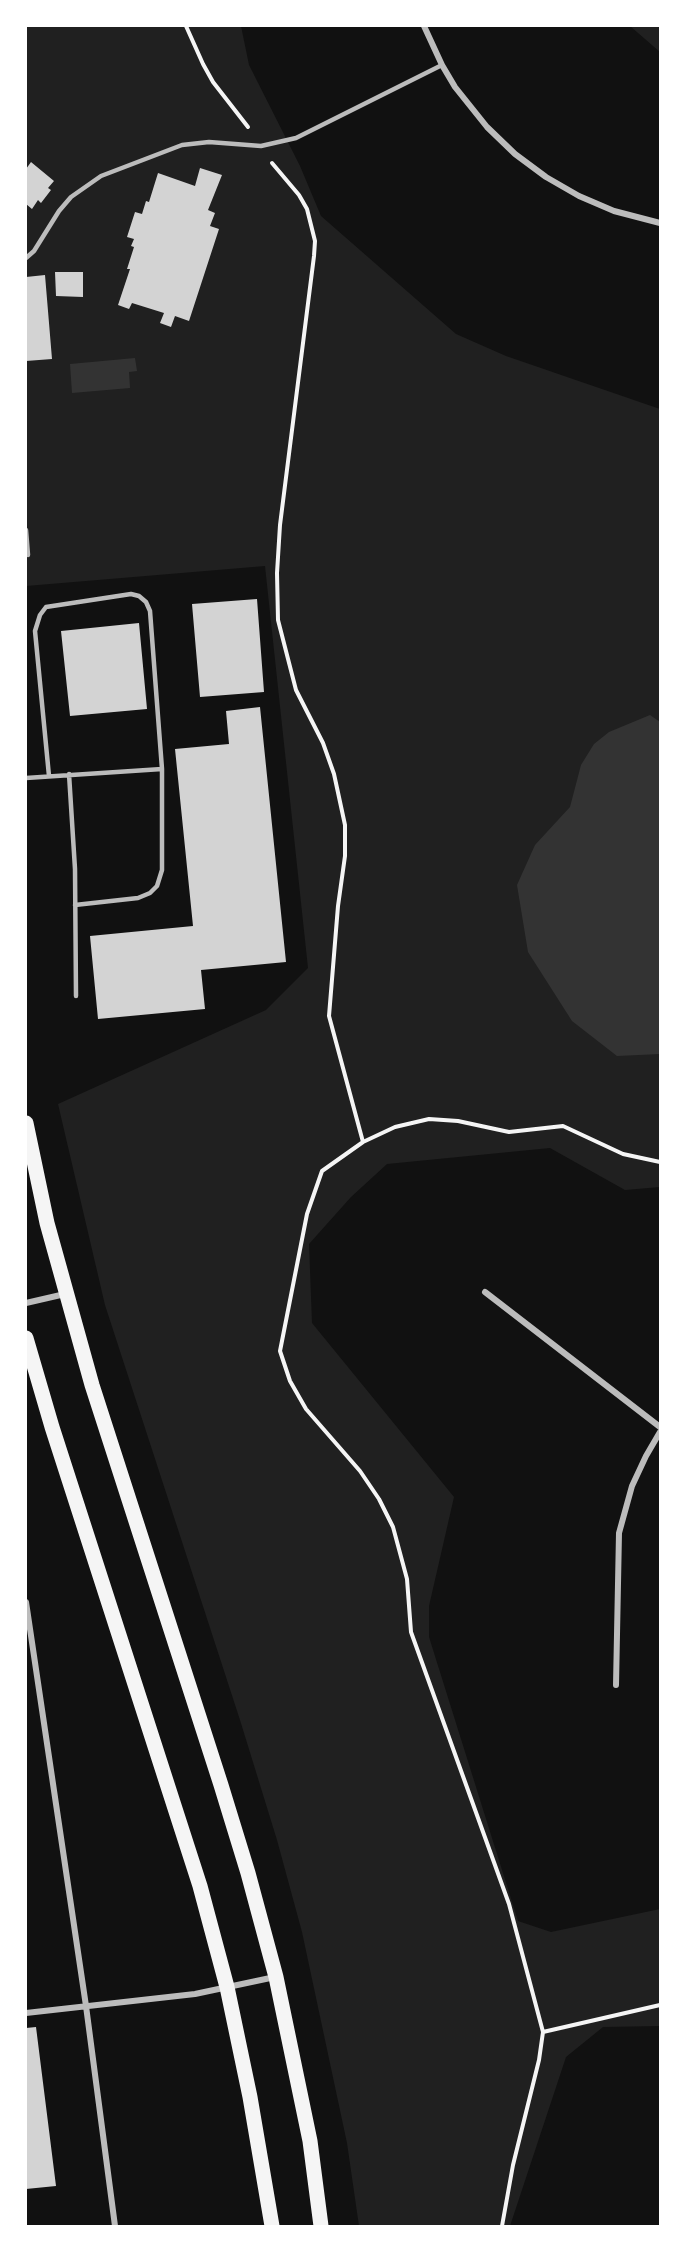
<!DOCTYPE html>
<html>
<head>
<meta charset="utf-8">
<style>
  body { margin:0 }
  #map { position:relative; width:686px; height:2252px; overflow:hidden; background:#111; font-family:Raleway,sans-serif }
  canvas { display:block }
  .frame { position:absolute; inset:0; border:27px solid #fff; pointer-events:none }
</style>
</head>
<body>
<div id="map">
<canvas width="686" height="2252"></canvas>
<div class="frame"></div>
</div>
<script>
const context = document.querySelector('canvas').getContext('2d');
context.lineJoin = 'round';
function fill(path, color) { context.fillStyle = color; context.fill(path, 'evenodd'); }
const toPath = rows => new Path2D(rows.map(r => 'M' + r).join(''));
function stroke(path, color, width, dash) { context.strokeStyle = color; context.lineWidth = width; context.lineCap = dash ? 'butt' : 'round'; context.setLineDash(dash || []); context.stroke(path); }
fill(toPath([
  [26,26,241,26,249,65,300,166,321,216,456,334,506,356,660,409,660,1187,625,1190,550,1148,387,1164,351,1197,309,1244,312,1323,454,1497,429,1606,429,1637,518,1921,551,1932,660,1909,660,2026,603,2027,566,2057,510,2226,359,2226,347,2143,302,1932,277,1840,240,1720,105,1305,58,1104,266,1010,308,968,265,566,26,586],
  [630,26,660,26,660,52]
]), '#202020');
fill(toPath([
  [135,358,137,371,129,372,130,388,72,393,70,364],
  [650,715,660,722,660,1054,617,1056,572,1021,528,952,517,885,535,845,570,807,581,765,594,744,609,732]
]), '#333');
fill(toPath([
  [31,162,54,181,48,188,51,190,41,203,38,200,32,209,26,204,26,169],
  [200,168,222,175,208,210,215,213,210,226,219,229,189,321,175,316,171,327,160,323,164,313,132,303,129,309,118,305,130,269,127,269,134,247,131,246,134,239,127,237,135,212,142,214,146,201,149,202,158,173,195,186],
  [55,272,83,272,83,297,56,296],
  [45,275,52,359,26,361,26,277],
  [257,599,264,692,200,697,192,604],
  [139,623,147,709,70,716,61,631],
  [260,707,286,962,201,970,205,1009,98,1019,90,936,193,926,175,749,229,744,226,711],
  [36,2027,56,2186,26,2189,26,2028]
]), '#d3d3d3');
stroke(toPath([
  [186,26,203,64,213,82,248,127],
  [272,163,299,195,307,209,315,241,314,256,280,525,277,573,278,620,296,690,323,743,334,774,345,825,345,856,338,906,329,1016,363,1142,322,1171,307,1214,280,1351,290,1381,306,1409,360,1471,379,1499,393,1527,407,1579,411,1632,509,1904,543,2032,539,2060,513,2165,502,2226],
  [363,1142,395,1127,429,1119,458,1121,509,1132,563,1126,623,1154,660,1162],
  [543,2032,660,2005]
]), '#f5f5f5', 4);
stroke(toPath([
  [26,258,34,251,59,211,71,197,101,176,182,145,209,142,261,146,296,138,442,65],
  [26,530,28,555],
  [69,774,75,869,76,996],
  [49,776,35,631,40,615,46,607,131,594,139,596,146,602,150,611,162,769,162,870,157,886,150,893,138,898,75,905],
  [26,778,162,769]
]), '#bcbcbc', 4.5);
stroke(toPath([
  [424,26,442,65,455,87,487,127,515,154,546,177,579,196,614,211,660,223],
  [485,1292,660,1427],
  [26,1303,65,1294],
  [26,1602,86,2006,115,2226],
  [616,1685,619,1533,632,1486,646,1456,660,1432],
  [26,2013,195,1994,275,1977]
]), '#bcbcbc', 6);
stroke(toPath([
  [26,1123,47,1223,92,1385,221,1785,248,1873,276,1977,310,2141,321,2226],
  [26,1338,52,1427,200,1886,227,1987,250,2097,272,2226]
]), '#f5f5f5', 15);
</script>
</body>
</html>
